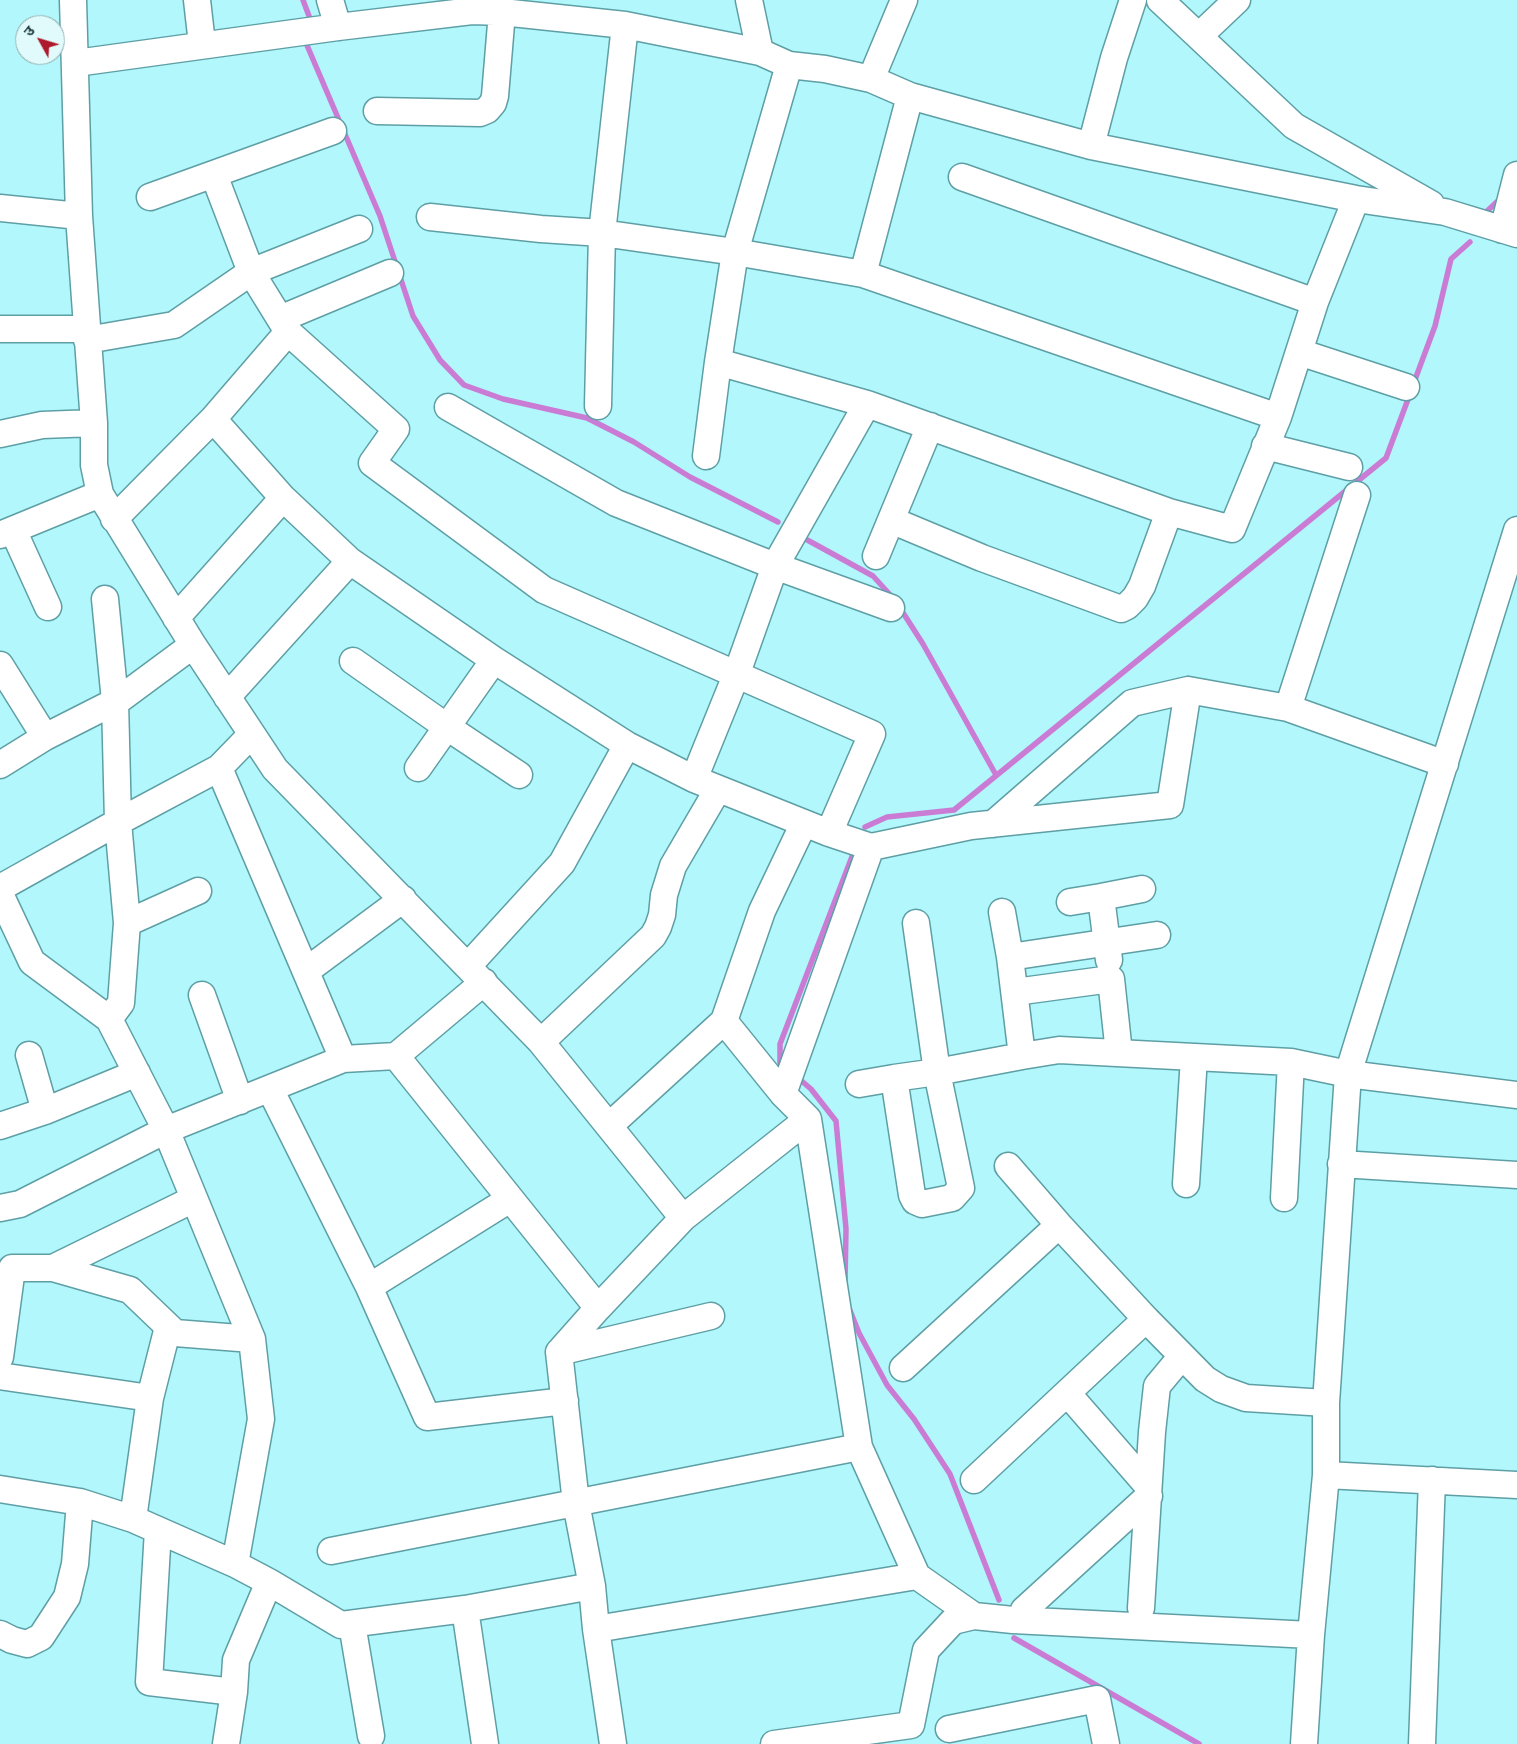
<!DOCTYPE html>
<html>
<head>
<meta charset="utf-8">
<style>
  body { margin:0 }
  #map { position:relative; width:1517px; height:1744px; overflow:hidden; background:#b2f7fc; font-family:"Noto Sans","Noto Sans Devanagari",sans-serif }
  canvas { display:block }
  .north { position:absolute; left:15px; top:15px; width:50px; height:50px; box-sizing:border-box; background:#e1fbfd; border:1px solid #92adaf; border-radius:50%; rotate:309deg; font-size:14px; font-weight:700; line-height:20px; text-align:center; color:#1c383a }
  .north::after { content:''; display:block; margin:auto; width:18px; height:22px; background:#ad1a2b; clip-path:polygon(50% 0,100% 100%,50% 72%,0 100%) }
</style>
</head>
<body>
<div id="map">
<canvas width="1517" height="1744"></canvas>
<div class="north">उ</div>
</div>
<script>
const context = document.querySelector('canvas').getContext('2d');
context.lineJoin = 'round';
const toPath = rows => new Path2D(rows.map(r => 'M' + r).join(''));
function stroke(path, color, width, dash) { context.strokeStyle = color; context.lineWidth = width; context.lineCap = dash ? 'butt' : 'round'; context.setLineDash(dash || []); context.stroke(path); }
stroke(toPath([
  [303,0,312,24],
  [306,43,380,216,413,316,440,360,464,385,503,399,587,418,634,442,690,477,778,522],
  [1485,213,1502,197],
  [1413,385,1435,326,1451,259,1470,242],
  [800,536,873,576,893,598],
  [900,608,923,644,996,775],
  [865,827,887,817,954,810,1386,458,1410,394],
  [780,1063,780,1044,853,854],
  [797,1077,811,1089,836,1121,846,1229,845,1282],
  [849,1308,859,1333,887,1385,914,1419,950,1474,999,1600],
  [1014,1638,1199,1744]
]), '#ca7cd5', 5.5);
const minor = toPath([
  [73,0,79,216,94,423,94,465,100,494,193,645,275,769,541,1042,683,1218],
  [197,0,202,44],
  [330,0,338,27],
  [749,0,760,52],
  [1160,0,1294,126,1431,204],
  [1199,36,1237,0],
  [76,63,338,27,472,11,502,12,625,25,760,52,789,65,825,69,871,79,910,96,1091,146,1356,199,1445,212,1517,234],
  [871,79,904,0],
  [377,111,480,113,487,110,493,103,495,96,502,12],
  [1091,146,1114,58,1133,0],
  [214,175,251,272,288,332,396,429,372,463,544,590,872,734,829,833],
  [962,177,1315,302],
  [150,197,333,131],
  [0,208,79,216],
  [430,217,541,229,602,233,735,252,863,274,1278,417],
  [1503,230,1517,175],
  [863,274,910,96],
  [280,319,390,273],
  [0,329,87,329],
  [87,340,174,325,251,272,359,229],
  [1299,352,1406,387],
  [718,362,867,404,1169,512,1232,529,1278,417,1315,302,1356,199],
  [598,406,602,233,625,25],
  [448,407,616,503,775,566,891,608],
  [213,419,288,332],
  [0,434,42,425,94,423],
  [1265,446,1349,467],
  [706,456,718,362,735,252,789,65],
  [114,519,213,419,283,498,350,561,494,660,627,745,694,779,829,833,871,847],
  [891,520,982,558,1121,609,1127,606,1135,598,1142,586,1169,512],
  [13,530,48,607],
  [0,535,100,494],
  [876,556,930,426],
  [105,599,115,701,118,822,127,923,121,1003,109,1019],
  [176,618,283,498],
  [353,661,447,727,519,775],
  [0,665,45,737],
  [227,697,350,561],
  [1288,708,1357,495],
  [0,765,45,737,120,699,193,645],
  [219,768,343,1059],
  [418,768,494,660],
  [694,779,737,673,775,566,867,404],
  [993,824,1132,703,1188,690,1288,708,1445,764],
  [0,888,118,822,219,768,251,735],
  [0,894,32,962,109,1019,166,1130,252,1339,261,1419,235,1564],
  [1101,897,1142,889],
  [1070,902,1101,897,1109,960],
  [1002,912,1010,957],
  [127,923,198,891],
  [916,923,937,1072,961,1188,952,1198,922,1204,915,1201,912,1195,894,1078,937,1072,1022,1056,1059,1050,1291,1062,1348,1074,1517,1095],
  [468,966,562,863,627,745],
  [306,971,403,899],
  [1015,992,1111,979,1119,1053],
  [202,995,240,1101],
  [724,1021,783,1094,808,1119,859,1447,917,1576,974,1616],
  [541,1042,653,936,658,927,662,915,664,895,673,866,718,789],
  [29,1055,45,1111],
  [396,1056,598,1308],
  [1022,1056,1010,957,1157,935],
  [859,1084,894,1078],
  [270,1089,369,1287,427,1417,565,1401],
  [783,1094,871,847,971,826,1170,805,1188,690],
  [0,1126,45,1111,137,1073],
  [609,1126,724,1021,762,911,804,823],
  [1341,1164,1517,1175],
  [1008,1166,1059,1225,1146,1319,1205,1379,1221,1389,1246,1398,1326,1403],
  [1186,1184,1194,1057],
  [1284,1198,1291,1062],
  [0,1208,20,1204,166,1130,343,1059,396,1056,484,982],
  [53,1268,194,1199],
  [369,1287,510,1199],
  [559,1352,711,1316],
  [0,1357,12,1268,53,1268,130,1290,175,1333,252,1339],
  [903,1368,1059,1225],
  [0,1376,150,1398],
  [1068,1394,1148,1486],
  [1326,1475,1517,1485],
  [974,1480,1146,1319],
  [0,1489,80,1502,133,1519,235,1564,269,1582,341,1625,465,1609,592,1586],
  [133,1519,150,1398,168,1327],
  [158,1530,149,1682,234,1692],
  [331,1551,859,1447],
  [1141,1608,1152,1432,1157,1386,1182,1356],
  [465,1609,485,1744],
  [1024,1610,1149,1496],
  [352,1624,371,1736],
  [596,1629,917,1576],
  [0,1634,12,1640,27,1644,41,1637,67,1597,75,1564,80,1502],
  [949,1729,1097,1699,1106,1744],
  [226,1744,234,1692,236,1660,269,1582],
  [613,1744,596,1629,592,1586,576,1503,559,1352,598,1308,683,1218,808,1119],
  [774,1744,911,1725,926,1650,953,1621,974,1616,1013,1620,1311,1635],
  [1304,1744,1311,1635,1326,1475,1326,1403,1348,1074,1517,530],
  [1422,1744,1432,1480]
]);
stroke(minor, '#5d9fa5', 29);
stroke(minor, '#fff', 26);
</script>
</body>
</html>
